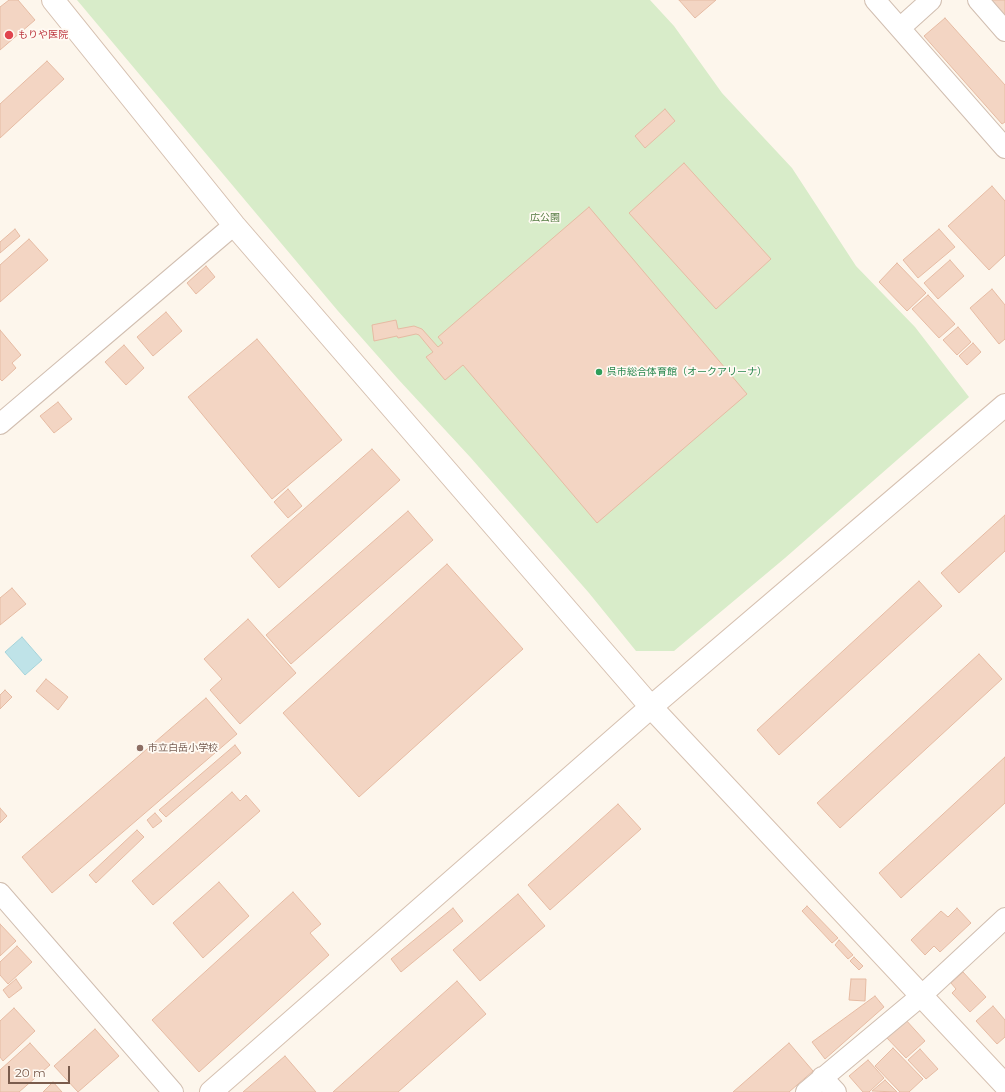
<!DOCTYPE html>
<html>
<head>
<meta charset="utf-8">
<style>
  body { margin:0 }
  #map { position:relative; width:1005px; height:1092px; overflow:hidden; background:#fdf6ec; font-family:Montserrat,sans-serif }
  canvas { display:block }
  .scale { position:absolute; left:8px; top:1066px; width:62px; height:18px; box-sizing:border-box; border:2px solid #7a5c4d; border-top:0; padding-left:5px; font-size:12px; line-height:14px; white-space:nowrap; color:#7a5c4d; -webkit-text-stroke:3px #fffaf3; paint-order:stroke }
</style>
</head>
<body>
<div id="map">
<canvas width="1005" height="1092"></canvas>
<div class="scale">20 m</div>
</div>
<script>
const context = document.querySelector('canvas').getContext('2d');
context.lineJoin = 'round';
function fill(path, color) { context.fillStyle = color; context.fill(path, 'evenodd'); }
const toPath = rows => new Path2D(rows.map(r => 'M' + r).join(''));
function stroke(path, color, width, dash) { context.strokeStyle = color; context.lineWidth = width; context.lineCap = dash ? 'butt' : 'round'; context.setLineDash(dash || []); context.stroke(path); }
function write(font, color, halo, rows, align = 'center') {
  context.font = font + ' Montserrat,"Noto Sans JP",sans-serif'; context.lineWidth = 3.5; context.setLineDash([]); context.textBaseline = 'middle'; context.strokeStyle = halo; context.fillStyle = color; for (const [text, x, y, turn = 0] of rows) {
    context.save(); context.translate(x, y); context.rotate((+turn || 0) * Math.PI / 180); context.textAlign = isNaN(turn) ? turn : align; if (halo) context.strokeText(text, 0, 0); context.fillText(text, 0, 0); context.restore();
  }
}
fill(toPath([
  [77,0,650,0,674,26,722,93,792,168,856,266,915,327,969,397,785,558,674,651,636,651,589,593,471,458,398,379,338,311]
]), '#d8ecc9');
const water = toPath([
  [22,637,42,660,25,675,5,652,22,637]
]);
fill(water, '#bfe3e8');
stroke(water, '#a5d3da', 1);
const building = toPath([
  [9,0,18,0,35,20,0,50,0,7,9,0],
  [679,0,716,0,695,18,679,0],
  [989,0,1005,0,1005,18,989,0],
  [945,18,1005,85,1005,122,1002,124,924,36,945,18],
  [47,61,64,79,0,138,0,104,47,61],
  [665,109,675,121,645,148,635,136,665,109],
  [684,163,771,259,716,309,629,213,684,163],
  [992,186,1005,201,1005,255,989,270,948,226,992,186],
  [589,207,747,394,597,523,463,365,445,380,426,357,433,352,419,335,416,334,398,338,397,336,374,341,372,325,396,320,398,329,414,326,422,329,438,347,443,343,438,337,589,207],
  [15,229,20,236,0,253,0,242,15,229],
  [939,229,955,247,918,278,903,260,939,229],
  [29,239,48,260,0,302,0,265,29,239],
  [950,260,964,276,938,299,924,283,950,260],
  [897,263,926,293,907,311,879,282,897,263],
  [206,266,215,277,196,294,187,283,206,266],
  [992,289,1005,305,1005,339,999,344,970,308,992,289],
  [928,295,955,324,939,338,912,309,928,295],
  [166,312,182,331,153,356,137,337,166,312],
  [958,327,971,342,957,355,943,340,958,327],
  [0,330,21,355,12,363,16,368,2,381,0,379,0,330],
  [257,339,342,440,272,499,188,397,257,339],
  [973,343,981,352,967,365,959,356,973,343],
  [124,345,144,368,126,385,105,362,124,345],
  [58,402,72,419,54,433,40,416,58,402],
  [372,449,400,480,279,588,251,556,372,449],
  [288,489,302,506,288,518,274,502,288,489],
  [408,511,433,540,291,664,266,635,408,511],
  [1005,515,1005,551,959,593,941,573,1005,515],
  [447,564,523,649,359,797,283,713,447,564],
  [919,581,942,606,779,755,757,730,919,581],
  [12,588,26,604,0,625,0,598,12,588],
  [248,619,296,673,240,724,210,690,222,679,204,659,248,619],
  [979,654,1002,679,840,828,817,803,979,654],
  [46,679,68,697,58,710,36,691,46,679],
  [5,690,12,697,0,709,0,695,5,690],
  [206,698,237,734,52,893,22,857,206,698],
  [235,745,241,753,166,817,159,810,235,745],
  [1005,757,1005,803,901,898,879,873,1005,757],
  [232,792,240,801,246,795,260,811,153,905,132,881,232,792],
  [618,804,641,829,550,910,528,885,618,804],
  [0,808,7,816,0,823,0,808],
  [155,813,162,821,153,828,147,820,155,813],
  [137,830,144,837,96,883,89,875,137,830],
  [219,882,249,916,203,958,173,923,219,882],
  [293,892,321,924,310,933,329,955,199,1072,152,1020,293,892],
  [518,894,545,926,480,981,453,950,518,894],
  [807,906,838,938,832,943,802,911,807,906],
  [453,908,463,921,401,972,391,959,453,908],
  [957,908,971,923,940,952,934,946,925,955,911,940,941,911,948,917,957,908],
  [0,924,16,941,0,956,0,924],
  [839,940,853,955,848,959,835,945,839,940],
  [17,946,32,962,8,984,0,975,0,962,17,946],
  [854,957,863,966,859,970,850,961,854,957],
  [963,972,986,997,970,1012,952,993,956,989,951,983,963,972],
  [16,979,22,988,9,998,3,990,16,979],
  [851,979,866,979,865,1001,849,1000,851,979],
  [457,981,486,1014,398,1092,333,1092,457,981],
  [875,996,884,1007,825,1059,812,1042,875,996],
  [993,1006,1005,1020,1005,1037,997,1044,976,1021,993,1006],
  [14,1008,35,1031,3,1061,0,1057,0,1021,14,1008],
  [905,1019,925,1041,906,1058,886,1037,905,1019],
  [95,1029,119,1056,78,1092,54,1066,95,1029],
  [30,1043,50,1065,19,1092,0,1092,0,1070,30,1043],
  [789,1043,813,1071,789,1092,733,1092,789,1043],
  [893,1048,923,1079,909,1092,900,1092,875,1066,893,1048],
  [920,1049,938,1069,926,1079,908,1060,920,1049],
  [285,1056,316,1092,243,1092,285,1056],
  [868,1060,884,1078,869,1092,863,1092,849,1076,868,1060],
  [885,1080,897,1092,872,1091,885,1080],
  [53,1082,62,1092,43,1092,53,1082]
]);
fill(building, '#f3d5c3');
stroke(building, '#e6bba3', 1);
const street = toPath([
  [875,0,1005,148],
  [978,0,1005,31],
  [900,28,931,0],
  [0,424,234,225],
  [0,893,173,1092],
  [822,1077,836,1092],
  [806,1092,921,996,1005,918]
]);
const secondary = toPath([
  [53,0,234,225,651,707,1005,1085],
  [211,1092,651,707,1005,405]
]);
stroke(street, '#d1beb0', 22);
stroke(secondary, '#d6c0b0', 24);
stroke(street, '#fff', 20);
stroke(secondary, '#fff', 22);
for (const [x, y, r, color] of [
  [9,35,5,"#e0444e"],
  [599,372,4,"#2e9e5b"],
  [140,748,4,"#8d6e63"]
]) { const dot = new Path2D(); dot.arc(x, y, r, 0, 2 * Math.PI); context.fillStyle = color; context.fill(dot); stroke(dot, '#fffaf3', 1.5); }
write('10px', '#be3a42', '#fffaf3', [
  ["もりや医院",18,35]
], 'left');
write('10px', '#537a41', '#fffaf3', [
  ["広公園",545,218]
]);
write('10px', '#27864d', '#fffaf3', [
  ["呉市総合体育館（オークアリーナ）",607,372]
], 'left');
write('10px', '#785e54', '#fffaf3', [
  ["市立白岳小学校",148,748]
], 'left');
</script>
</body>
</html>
